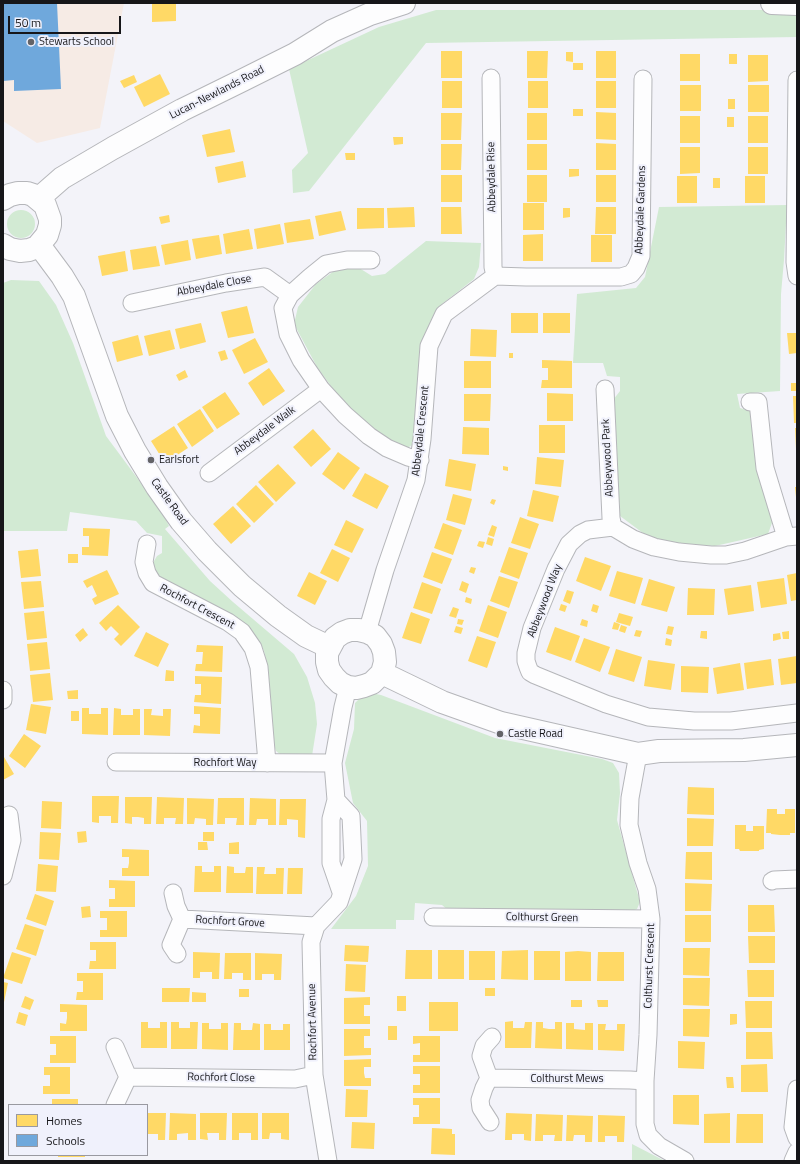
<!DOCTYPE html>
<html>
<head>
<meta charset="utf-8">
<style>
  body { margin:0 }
  #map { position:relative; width:800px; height:1164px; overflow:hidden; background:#f3f3f9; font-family:"Titillium Web",sans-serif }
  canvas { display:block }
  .frame { position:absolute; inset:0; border:4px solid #161619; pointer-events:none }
  .legend { position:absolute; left:8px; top:1104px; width:140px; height:52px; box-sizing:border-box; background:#f0f1fc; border:1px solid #9999a1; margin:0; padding:5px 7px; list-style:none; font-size:12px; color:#161619 }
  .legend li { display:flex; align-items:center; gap:8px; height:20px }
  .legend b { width:20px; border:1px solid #9999a1 }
  .scale { position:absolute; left:8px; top:16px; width:113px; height:18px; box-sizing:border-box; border:2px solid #161619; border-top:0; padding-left:5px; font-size:12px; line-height:14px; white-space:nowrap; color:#161619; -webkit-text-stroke:3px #f0f1fc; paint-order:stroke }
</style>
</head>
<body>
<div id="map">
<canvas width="800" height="1164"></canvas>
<div class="frame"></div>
<ul class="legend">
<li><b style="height:11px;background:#ffd966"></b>Homes</li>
<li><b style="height:11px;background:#6fa8dc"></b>Schools</li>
</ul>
<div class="scale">50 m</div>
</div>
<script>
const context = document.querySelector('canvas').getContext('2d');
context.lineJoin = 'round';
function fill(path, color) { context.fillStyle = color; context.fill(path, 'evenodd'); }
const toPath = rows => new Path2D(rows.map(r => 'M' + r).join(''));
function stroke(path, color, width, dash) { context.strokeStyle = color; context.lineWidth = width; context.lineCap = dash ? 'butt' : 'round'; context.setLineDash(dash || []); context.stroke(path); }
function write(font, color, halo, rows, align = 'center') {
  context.font = font + ' "Titillium Web",sans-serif'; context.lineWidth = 4; context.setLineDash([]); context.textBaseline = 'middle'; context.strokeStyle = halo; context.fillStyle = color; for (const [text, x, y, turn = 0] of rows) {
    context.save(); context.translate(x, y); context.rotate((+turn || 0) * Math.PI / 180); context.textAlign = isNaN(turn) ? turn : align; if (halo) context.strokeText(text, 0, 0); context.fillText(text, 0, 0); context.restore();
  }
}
fill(toPath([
  [3,3,124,3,100,128,37,143,3,121]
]), '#f6ebe5');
fill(toPath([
  [764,3,797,3,797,37,426,43,309,191,293,193,292,170,308,153,289,69,379,27,436,10,763,10],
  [787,205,784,260,781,294,780,391,737,394,740,408,753,412,773,520,768,534,715,546,679,544,651,539,620,516,613,400,620,391,620,377,607,376,603,363,573,363,577,294,636,288,645,277,659,207],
  '7 224a14 14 0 1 1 28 0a14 14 0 1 1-28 0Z',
  [426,241,481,243,479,267,474,279,442,304,423,341,417,442,404,450,367,427,336,393,317,367,294,324,298,307,316,284,334,271,356,266,372,276,385,274],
  [11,280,39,281,56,305,73,343,106,436,161,510,169,526,165,529,210,581,233,602,294,654,307,677,315,703,317,724,312,756,281,755,276,751,274,745,267,664,264,651,260,642,250,628,241,621,161,580,156,574,153,567,154,561,157,556,162,553,162,536,147,533,136,521,70,512,67,531,4,531,3,528,3,283],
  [366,692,381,695,495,738,602,759,613,763,619,773,620,793,617,820,640,902,637,909,628,913,449,911,442,905,415,903,414,920,396,920,396,929,331,929,356,896,368,866,367,821,353,803,345,763,354,729,355,703],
  [632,1144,665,1161,632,1161]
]), '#d2ead3');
fill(toPath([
  [152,3,176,3,176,21,152,22],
  [441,51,462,51,462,78,441,78],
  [527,51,548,51,547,78,527,78],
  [596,51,616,51,616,78,596,78],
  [566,52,573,52,573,62,566,61],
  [680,54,700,54,700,81,680,81],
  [729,54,737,54,737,64,729,64],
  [748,55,768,55,768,81,748,82],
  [573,63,583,63,583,70,573,70],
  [160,74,170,94,144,107,134,87],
  [134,75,137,82,124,88,120,81],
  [442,81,462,81,462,108,442,108],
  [528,81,548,81,548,108,528,108],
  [596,81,616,81,616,108,596,108],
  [680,85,701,85,701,111,680,111],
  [748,85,769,85,769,112,748,112],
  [728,99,735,99,735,109,728,109],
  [573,109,583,109,583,116,573,116],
  [596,112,616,113,616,140,596,139],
  [441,113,462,113,461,140,441,140],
  [527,113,547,113,547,140,527,140],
  [680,116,700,116,700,143,680,143],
  [748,116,768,116,768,143,748,143],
  [727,117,734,117,734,127,727,127],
  [230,129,235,152,207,157,202,135],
  [393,137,403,137,403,144,394,145],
  [596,143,616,144,616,170,596,170],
  [441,144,462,144,461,170,441,170],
  [527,144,547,144,547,170,527,170],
  [680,147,700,147,700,173,680,174],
  [748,147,768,147,768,174,748,174],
  [345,153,355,153,355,160,346,160],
  [243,161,246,177,218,183,215,167],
  [569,169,579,169,579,176,569,177],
  [441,175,462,175,462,202,441,202],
  [527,175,547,175,547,202,527,202],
  [596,175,616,175,616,202,596,202],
  [677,176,697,176,697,203,677,203],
  [745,176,765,176,765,203,745,203],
  [713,178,720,178,720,188,713,188],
  [523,203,544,203,544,230,523,230],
  [414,207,415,227,388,228,387,208],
  [441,207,461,207,462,234,441,234],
  [596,207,616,207,616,234,595,234],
  [357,208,384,208,384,228,357,229],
  [563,208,570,208,570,217,563,218],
  [341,211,346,230,319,236,315,216],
  [169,215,170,222,161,224,159,217],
  [310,219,314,239,287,243,284,223],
  [280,224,284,244,257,249,254,229],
  [249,229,253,249,226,254,223,234],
  [543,234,543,261,523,261,523,235],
  [219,235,222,254,196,259,192,239],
  [591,235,612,235,612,262,591,262],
  [188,240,191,260,165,265,161,245],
  [156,246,160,266,133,270,130,250],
  [125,251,128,271,102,276,98,256],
  [247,306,254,333,228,338,221,312],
  [511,313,538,313,538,333,511,333],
  [543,313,570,313,570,333,543,333],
  [201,323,206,342,180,349,175,329],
  [471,329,497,330,496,357,470,356],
  [170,330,175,349,149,356,144,336],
  [787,333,797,333,797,353,789,354],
  [138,335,143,355,117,362,112,342],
  [255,338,268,362,244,374,232,350],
  [225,350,228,359,221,361,218,352],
  [509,353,513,353,513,358,509,358],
  [542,360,572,361,572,388,541,388,542,380,548,380,548,368,542,368],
  [464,361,491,361,491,388,464,388],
  [269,368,285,391,263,406,248,383],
  [185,370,188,377,179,381,176,375],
  [791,383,797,383,797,391,791,391],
  [225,392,240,414,217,429,202,407],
  [547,393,573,394,573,421,547,421],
  [464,394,491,394,490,421,464,421],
  [793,396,797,396,797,423,794,423],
  [200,409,214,431,192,447,177,424],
  [539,425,565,425,565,453,539,453],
  [174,426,188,448,165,463,151,441],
  [463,427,489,428,489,455,462,454],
  [795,428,797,428,797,449,796,449],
  [313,429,331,449,311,467,293,447],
  [338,452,360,468,344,490,322,474],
  [537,457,564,460,561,487,535,484],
  [449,459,476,464,471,491,445,486],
  [278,464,296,483,276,502,258,482],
  [503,466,508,467,508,471,503,470],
  [365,473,389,486,377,509,352,496],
  [256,485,274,504,254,523,236,504],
  [795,487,797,487,797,497,796,497],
  [533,490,559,496,553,522,527,516],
  [453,494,472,499,465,525,446,520],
  [492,499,496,500,494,505,490,503],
  [233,506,251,526,231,544,213,524],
  [520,517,539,524,530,549,511,543],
  [346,520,364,529,352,553,334,545],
  [443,523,462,530,453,555,434,548],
  [492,525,497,527,494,537,488,535],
  [83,528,110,529,108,556,82,555,82,547,89,547,89,536,83,536],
  [488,537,494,539,492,546,486,544],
  [479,541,485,542,483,548,477,546],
  [509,547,528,553,519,579,500,572],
  [38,549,41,576,21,578,18,551],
  [332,549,350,558,338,582,320,573],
  [432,552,452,559,442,584,423,577],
  [68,554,78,554,78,563,68,563],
  [585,557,611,566,601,591,576,581],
  [471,567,476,568,474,574,469,572],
  [107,570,119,594,95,605,92,599,97,596,92,585,87,588,83,581],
  [617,571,643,578,635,604,609,596],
  [309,572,327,581,315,605,297,596],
  [797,573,797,600,791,601,787,575],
  [499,576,518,582,509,608,490,601],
  [784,578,787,604,761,608,757,582],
  [649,579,675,587,667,612,641,605],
  [41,581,44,607,24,609,21,582],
  [462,581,469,584,466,593,459,590],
  [422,582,441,589,432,614,413,608],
  [751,585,754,611,728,615,724,589],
  [688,588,715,589,714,615,687,615],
  [567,590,574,592,570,604,563,601],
  [466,597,472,599,471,604,465,602],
  [561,604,567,606,565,612,559,610],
  [593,604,599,606,597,613,591,611],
  [118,605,140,627,121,646,114,639,119,634,111,626,106,631,99,623],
  [488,605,507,612,498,638,479,631],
  [453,607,459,609,456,618,449,616],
  [44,611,47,638,27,640,24,613],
  [411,612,430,619,421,644,402,638],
  [619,613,633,617,630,626,616,622],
  [458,619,464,620,462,625,457,624],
  [582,619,588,621,587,627,580,625],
  [614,622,620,624,618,630,612,629],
  [621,625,627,627,625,633,619,631],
  [456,626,463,628,461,634,454,632],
  [668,626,674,627,672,635,666,634],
  [555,627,580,636,571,661,546,652],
  [83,628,88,635,80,642,75,635],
  [636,630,642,631,640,637,634,636],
  [701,631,707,631,707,639,700,638],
  [789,631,789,639,783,639,782,632],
  [146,632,169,644,158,667,134,656],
  [780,633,781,639,773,641,773,634],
  [477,636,496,642,487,668,468,661],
  [584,638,610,647,600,672,575,662],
  [666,638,672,640,671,646,665,645],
  [47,642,50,669,30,671,27,644],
  [197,645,223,646,222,672,195,671,196,664,202,664,203,652,196,652],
  [616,649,642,657,634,682,608,674],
  [797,656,797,683,781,685,778,659],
  [771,659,774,685,747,689,744,663],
  [648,660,675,664,671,690,644,686],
  [740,663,744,690,717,694,713,668],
  [681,666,709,667,708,693,681,692],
  [166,670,174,671,174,681,165,681],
  [50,673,53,700,33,702,30,675],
  [195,676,222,677,221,704,194,702,195,695,201,695,201,684,195,684],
  [78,690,78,699,68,699,67,691],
  [31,704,51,707,46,734,26,730],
  [194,706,221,708,220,734,193,733,194,725,200,726,200,714,194,714],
  [82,708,89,708,89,714,101,714,101,708,108,708,108,735,82,734],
  [114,708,121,709,121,715,133,715,133,709,140,709,140,735,113,735],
  [144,709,152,709,151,715,163,716,163,709,171,709,170,736,144,735],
  [71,711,79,711,79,721,71,721],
  [24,734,41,746,25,768,9,756],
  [3,757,4,757,14,774,3,780],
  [688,787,714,788,714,815,687,814],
  [92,796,119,796,118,823,111,823,111,816,99,816,99,823,92,822],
  [125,797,152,797,151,824,144,824,144,818,138,817,132,817,132,824,125,823],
  [157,797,184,798,183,824,175,824,176,818,164,818,164,824,156,824],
  [187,798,214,799,213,825,206,825,206,819,195,818,194,824,187,824],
  [218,798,244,798,244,825,236,825,237,818,225,818,225,824,217,824],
  [250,798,276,799,276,825,268,825,268,819,257,819,256,825,249,825],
  [280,799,306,799,305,838,298,837,298,820,287,819,287,825,279,825],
  [42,801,62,802,61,829,41,828],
  [767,809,777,809,777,814,785,814,785,809,795,809,795,833,790,833,790,835,780,835,771,834,771,833,766,833],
  [687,818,714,819,713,846,687,846],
  [735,825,746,825,746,831,753,831,753,826,764,826,764,849,759,850,759,851,740,851,739,849,735,849],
  [86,831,87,842,78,843,77,832],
  [40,832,61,833,59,860,39,859],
  [203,832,214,832,214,841,203,841],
  [198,842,207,842,208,850,198,850],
  [239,842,239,854,229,854,229,843],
  [122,849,149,850,149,876,122,876,122,868,128,868,129,863,129,857,122,857],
  [686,852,712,852,712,880,685,879],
  [38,864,58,866,56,892,36,891],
  [195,866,202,866,202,872,214,872,214,866,221,866,221,892,194,892],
  [227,866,234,867,234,873,245,873,246,867,253,867,253,893,226,893],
  [257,867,265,867,264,874,276,874,276,868,284,868,283,894,256,894],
  [288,868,303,868,302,894,287,894],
  [109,880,135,881,135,907,109,907,109,899,115,899,115,888,109,888],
  [685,883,712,884,711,911,685,911],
  [35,894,54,901,46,926,26,919],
  [748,905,774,905,775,932,748,932],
  [90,906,91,917,82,918,81,907],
  [100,911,127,911,127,937,100,937,100,930,107,930,107,918,100,918],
  [685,915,711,915,711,942,685,942],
  [25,924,44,930,36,956,16,949],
  [748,936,775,936,775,963,749,963],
  [90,942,116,942,116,969,89,969,90,961,96,961,96,950,90,950],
  [345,945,369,946,368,962,344,961],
  [683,948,710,948,709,976,683,975],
  [406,950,432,950,432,979,405,979],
  [438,950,464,950,464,979,438,979],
  [528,950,528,980,501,979,502,951],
  [469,951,495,951,495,980,469,980],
  [534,951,560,951,560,980,534,980],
  [578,951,591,952,591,981,565,981,565,952],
  [12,952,31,958,22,984,3,978],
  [193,952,220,953,219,979,212,979,212,972,200,972,200,978,193,978],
  [598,952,624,952,624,981,597,981],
  [225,953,251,953,251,980,243,980,243,973,232,973,232,979,224,979],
  [255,953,282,954,281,980,274,980,274,974,262,974,262,980,255,980],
  [346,964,366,965,365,992,345,991],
  [747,970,774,970,774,997,748,997],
  [77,973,103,973,103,1000,76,1000,77,992,83,992,83,981,77,981],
  [683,978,710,978,709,1006,683,1005],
  [3,982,8,983,4,1002,3,1002],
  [162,988,190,988,189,1002,162,1002],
  [485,988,495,988,495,996,485,996],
  [239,989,249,989,249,997,239,997],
  [192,992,206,993,206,1002,192,1002],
  [25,996,34,1000,30,1010,21,1007],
  [397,996,406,996,406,1011,397,1011],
  [370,997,370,1005,364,1005,364,1016,370,1016,370,1024,344,1024,344,998],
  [571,1000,582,1000,582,1007,571,1007],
  [597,1000,608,1000,608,1007,598,1007],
  [745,1001,772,1001,772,1028,746,1028],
  [429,1002,458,1002,458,1031,429,1031],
  [60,1004,87,1005,87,1031,60,1031,60,1023,66,1024,67,1018,67,1012,60,1012],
  [683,1009,710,1009,709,1037,683,1036],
  [19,1012,28,1015,25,1026,16,1023],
  [730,1014,737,1014,737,1024,730,1025],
  [513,1021,513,1028,524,1028,525,1022,532,1022,531,1048,505,1048,505,1022],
  [141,1022,148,1022,148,1028,160,1028,160,1022,167,1022,167,1048,141,1048],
  [171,1022,179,1022,179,1028,190,1028,190,1022,198,1022,197,1049,171,1049],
  [536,1022,543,1022,543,1028,549,1029,555,1029,555,1022,562,1022,562,1049,535,1048],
  [202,1023,209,1023,209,1029,221,1029,221,1023,228,1023,228,1050,202,1049],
  [234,1023,241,1023,241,1030,252,1030,253,1023,260,1024,260,1050,233,1050],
  [566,1023,574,1023,574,1029,585,1030,585,1023,593,1023,593,1050,566,1049],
  [264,1024,271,1024,271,1030,283,1030,283,1024,290,1024,290,1050,264,1050],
  [598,1024,606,1024,605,1030,617,1030,617,1024,625,1024,624,1051,598,1050],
  [388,1026,397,1026,397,1040,388,1040],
  [344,1029,370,1029,370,1036,364,1036,364,1048,371,1048,371,1055,344,1056],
  [746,1032,772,1032,773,1059,746,1059],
  [50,1036,76,1036,76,1063,50,1063,50,1055,56,1055,56,1044,50,1044],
  [413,1036,440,1036,440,1062,413,1062,413,1055,420,1055,420,1043,413,1044],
  [678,1041,705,1042,704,1069,678,1068],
  [371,1059,371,1067,364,1067,364,1073,365,1078,371,1078,371,1086,344,1086,344,1060],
  [767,1064,768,1092,741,1092,741,1065],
  [413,1066,440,1066,440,1093,413,1093,413,1085,420,1085,420,1074,413,1074],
  [44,1067,70,1067,70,1094,43,1094,43,1086,50,1086,50,1075,44,1075],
  [726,1077,733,1077,734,1088,727,1088],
  [346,1089,368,1090,367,1117,345,1117],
  [673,1095,699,1095,699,1125,673,1124],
  [413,1098,440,1098,440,1124,413,1124,413,1117,419,1117,419,1105,413,1105],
  [52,1099,78,1099,78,1105,52,1105],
  [147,1113,166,1113,165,1140,158,1140,158,1134,147,1134],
  [170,1113,196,1114,196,1140,188,1140,188,1133,177,1134,177,1140,169,1140],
  [200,1113,227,1113,226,1140,219,1140,219,1133,207,1133,208,1140,200,1139],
  [232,1113,258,1113,258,1140,251,1140,251,1133,239,1133,239,1140,232,1140],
  [262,1113,289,1113,289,1140,281,1139,281,1133,270,1133,269,1139,262,1139],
  [506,1113,532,1114,531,1141,524,1140,524,1134,512,1134,512,1140,505,1140],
  [730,1113,730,1143,704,1143,704,1114],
  [536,1114,563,1115,562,1141,554,1141,555,1135,543,1135,543,1141,535,1141],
  [737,1114,763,1114,763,1143,736,1143],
  [567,1115,593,1116,592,1142,585,1142,585,1135,574,1135,573,1141,566,1141],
  [598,1115,625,1116,624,1142,617,1142,617,1136,605,1136,605,1142,598,1142],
  [352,1122,375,1123,374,1149,351,1148],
  [432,1128,452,1129,452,1134,455,1134,455,1155,431,1154],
  [58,1155,85,1155,85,1157,58,1157]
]), '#ffd966');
fill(toPath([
  [3,3,57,3,61,89,14,91,14,80,3,81]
]), '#6fa8dc');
const street = toPath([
  [491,78,493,267,495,276],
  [797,80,795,262,797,276],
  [371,260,347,260,326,264,310,277,290,295,283,308,288,334,301,360,321,389,345,415,369,436,387,448,408,457,420,460],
  [495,276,526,277,621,277,631,274,636,268,641,256,643,79],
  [132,303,226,283,265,277,290,295],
  [605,389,611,518,613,527],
  [750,402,758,402,765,468,786,537],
  [209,473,321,389],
  [797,536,786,537,745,551,726,555,711,555,679,552,654,547,633,539,613,527,588,530,580,534,569,544,556,569,532,628,526,653,526,661,528,667,530,672,535,675,606,704,648,717,694,721,731,721,797,713],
  [147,544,144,562,147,573,153,583,228,622,242,632,253,648,259,667,267,763],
  [367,632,385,570,416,480,422,439,429,346,444,314,495,276],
  [3,690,3,700],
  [638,754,630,798,629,825,638,863,647,889,651,919,648,1035,645,1081,645,1124,648,1135,659,1146,685,1161],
  [116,762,333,763],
  [3,876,12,840,9,815],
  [772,881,774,880,797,879],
  [341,892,331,863,331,819,336,800,333,763,343,707,348,687],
  [173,893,176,906,182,919],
  [433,917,651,919],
  [177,954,171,945,182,919,316,926],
  [492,1037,484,1046,481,1056,489,1078,630,1080,645,1081],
  [115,1047,128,1077,115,1105],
  [128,1077,295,1079,314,1075],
  [489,1078,484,1088,480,1100,481,1108,490,1122],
  [797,1089,793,1127,797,1138],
  [328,1161,314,1075,311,942,316,926,339,902,353,859,351,816,336,800],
  [793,1161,797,1152]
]);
const secondary = toPath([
  [772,3,797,4],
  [3,199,10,195,18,193,27,193,33,195,45,205,50,219,50,225,47,235,37,247,29,250,20,251,10,249,3,245],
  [38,199,62,178,113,148,182,110,243,80,295,54,332,31,370,14,404,3],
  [39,245,62,276,74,296,117,416,135,451,157,487,181,521,207,551,242,586,278,616,306,636,329,647],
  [350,630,359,630,367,632,375,636,381,644,384,652,385,662,382,673,372,683,364,686,356,688,348,687,340,683,334,677,329,670,327,662,327,653,335,638,342,633,350,630],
  [382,673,442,702,501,723,638,754,659,751,744,750,797,745]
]);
stroke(street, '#b5b6ba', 19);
stroke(secondary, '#b5b6ba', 24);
stroke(street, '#fdfdfe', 17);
stroke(secondary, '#fdfdfe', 22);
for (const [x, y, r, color] of [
  [31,42,4,"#636367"],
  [151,460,4,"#636367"],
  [500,734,4,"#636367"]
]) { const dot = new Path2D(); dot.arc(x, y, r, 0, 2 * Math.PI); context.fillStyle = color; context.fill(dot); stroke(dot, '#f0f1fc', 1.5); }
write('11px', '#161619', '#f0f1fc', [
  ["Stewarts School",39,42],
  ["Earlsfort",159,460],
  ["Castle Road",508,734]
], 'left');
write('11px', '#161619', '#f0f1fc', [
  ["Lucan-Newlands Road",217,93,-27],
  ["Abbeydale Rise",492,177,-91],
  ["Abbeydale Gardens",641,210,-88],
  ["Abbeydale Close",214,286,-11],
  ["Abbeydale Walk",265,431,-37],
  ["Abbeydale Crescent",421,431,-84],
  ["Abbeywood Park",608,458,-93],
  ["Castle Road",169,502,54],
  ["Abbeywood Way",545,601,-69],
  ["Rochfort Crescent",197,607,28],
  ["Rochfort Way",225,763],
  ["Colthurst Green",542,918,1],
  ["Rochfort Grove",230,922,3],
  ["Colthurst Crescent",650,966,-88],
  ["Rochfort Avenue",313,1022,-91],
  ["Rochfort Close",221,1078,1],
  ["Colthurst Mews",567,1079]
]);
</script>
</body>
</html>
